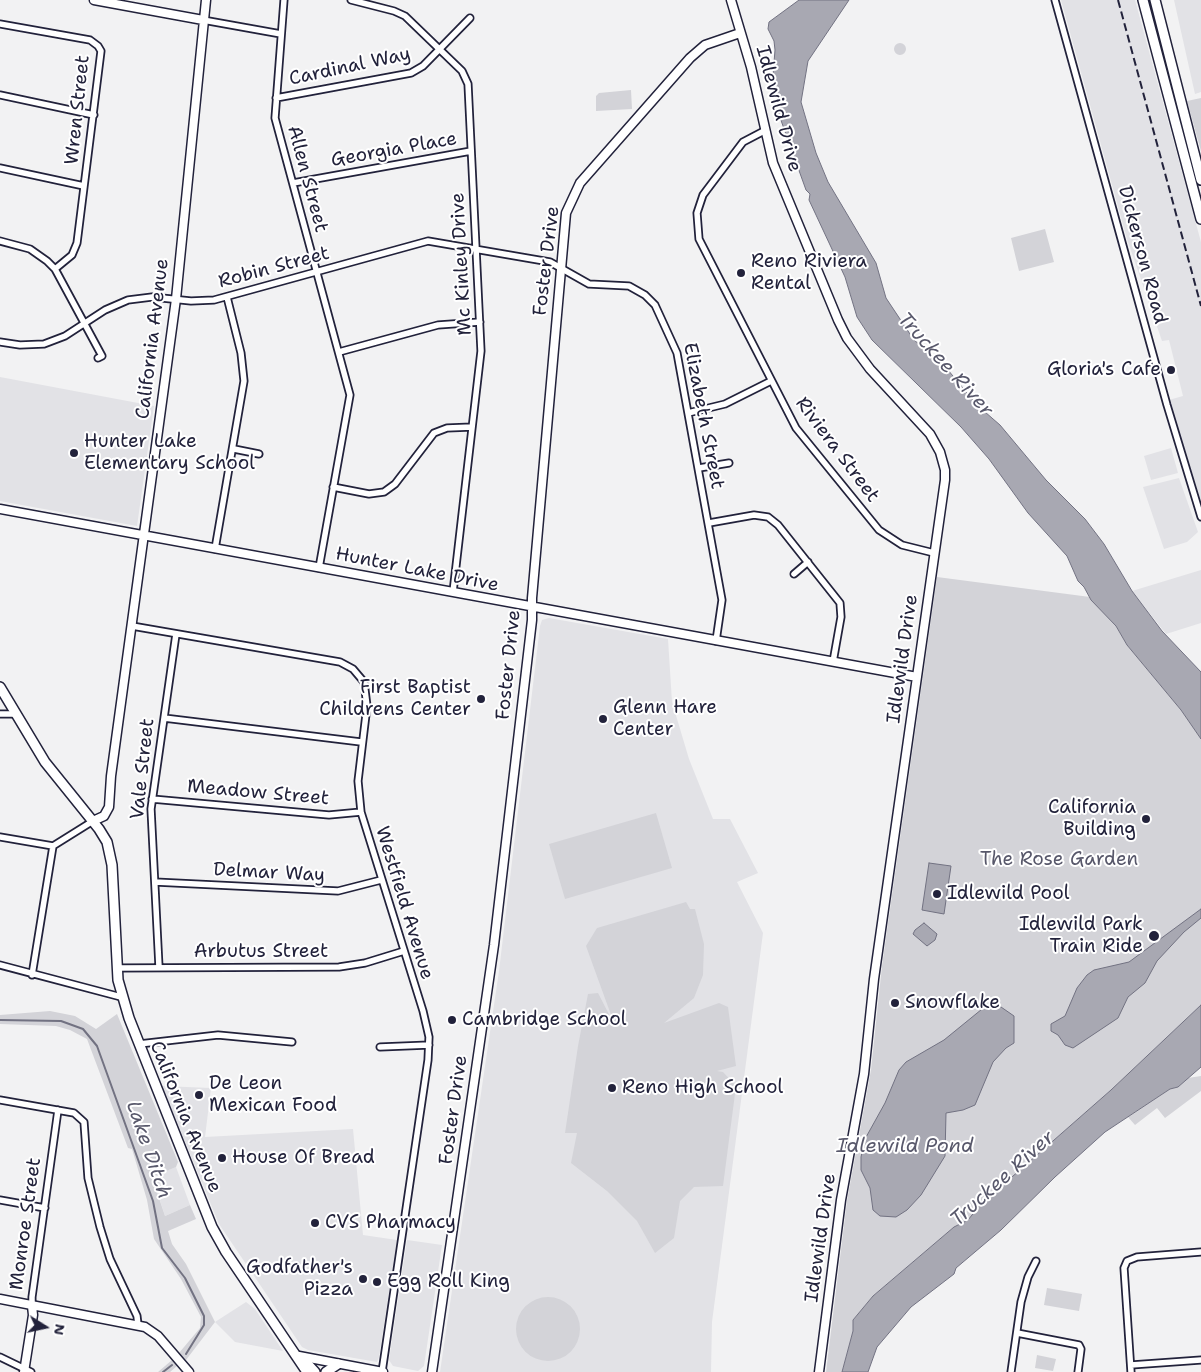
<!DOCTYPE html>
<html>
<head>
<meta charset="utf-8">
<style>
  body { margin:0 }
  #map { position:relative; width:1201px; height:1372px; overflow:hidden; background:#f2f2f3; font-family:"Shantell Sans",sans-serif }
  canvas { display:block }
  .north { position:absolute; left:20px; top:1302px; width:50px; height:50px; -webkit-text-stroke:4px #fff; paint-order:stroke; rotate:100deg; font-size:14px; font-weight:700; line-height:20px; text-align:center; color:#22223b }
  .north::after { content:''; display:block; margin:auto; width:18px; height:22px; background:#22223b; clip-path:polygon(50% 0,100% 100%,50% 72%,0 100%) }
</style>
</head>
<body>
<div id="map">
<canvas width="1201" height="1372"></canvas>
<div class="north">N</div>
</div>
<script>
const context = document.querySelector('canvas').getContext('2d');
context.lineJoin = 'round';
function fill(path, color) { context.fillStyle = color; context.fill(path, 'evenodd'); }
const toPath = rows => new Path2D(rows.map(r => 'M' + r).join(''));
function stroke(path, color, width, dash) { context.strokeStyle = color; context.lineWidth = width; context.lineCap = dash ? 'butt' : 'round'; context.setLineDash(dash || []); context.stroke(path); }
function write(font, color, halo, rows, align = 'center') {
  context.font = font + ' "Shantell Sans",sans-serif'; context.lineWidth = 4; context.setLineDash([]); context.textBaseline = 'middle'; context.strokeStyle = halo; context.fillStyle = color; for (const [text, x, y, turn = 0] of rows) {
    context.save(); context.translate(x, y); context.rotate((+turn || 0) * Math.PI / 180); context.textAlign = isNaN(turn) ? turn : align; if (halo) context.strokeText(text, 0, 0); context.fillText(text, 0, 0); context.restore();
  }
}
fill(toPath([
  [1061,0,1135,0,1201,242,1201,501,1169,400,1183,396,1169,340,1162,341,1127,239],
  [1174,0,1201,0,1201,92,1195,94],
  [0,377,154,406,137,526,0,501],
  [1171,448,1178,473,1151,480,1144,456],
  [1179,478,1198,532,1187,542,1164,549,1143,487],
  [1201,570,1201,623,1166,634,1132,591],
  [549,618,668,639,672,702,689,759,713,819,730,819,758,873,737,882,763,933,712,1322,711,1372,440,1372,499,971,540,626,542,620],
  [162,1086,211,1088,205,1137,353,1129,363,1235,397,1240,379,1357,377,1362,308,1350,302,1347,219,1224],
  [176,1167,190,1205,165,1216,152,1176],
  [407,1240,442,1245,424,1366,418,1371,393,1366,389,1360],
  [246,1302,255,1309,283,1351,235,1342,215,1322]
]), '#e2e2e6');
fill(toPath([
  '894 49a6 6 0 1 1 12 0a6 6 0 1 1-12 0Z',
  [631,90,632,109,596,111,596,96,599,93],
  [1201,98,1201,151,1187,101],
  [1045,229,1054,262,1019,271,1011,238],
  [937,577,1090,597,1116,626,1127,645,1181,710,1201,739,1201,1005,1111,1090,980,1205,968,1220,954,1227,873,1296,853,1320,853,1331,842,1372,826,1372,847,1201,871,1070,882,966],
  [656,813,672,868,565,899,549,844],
  [686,902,690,909,695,909,704,944,703,975,694,998,664,1023,719,1003,728,1007,736,1066,717,1071,723,1072,736,1086,723,1186,694,1187,680,1201,674,1238,655,1253,637,1221,607,1191,571,1163,577,1133,565,1133,578,1046,588,994,598,993,615,1026,586,946,597,928],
  [50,1011,75,1016,96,1029,117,1014,178,1162,176,1167,152,1177,165,1216,190,1205,196,1219,168,1231,172,1244,186,1264,215,1322,186,1360,179,1353,200,1328,201,1317,181,1279,154,1239,147,1200,135,1159,132,1149,128,1148,87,1039,70,1030,56,1026,0,1024,0,1015],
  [1201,1076,1201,1091,1165,1118,1157,1108,1135,1125,1128,1117,1170,1089,1178,1087,1188,1078],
  [1047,1288,1082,1294,1079,1311,1044,1305],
  '516 1329a32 32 0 1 1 64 0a32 32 0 1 1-64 0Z',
  [1037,1355,1056,1359,1053,1371,1035,1368],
  [172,1360,177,1366,170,1372,158,1372]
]), '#d3d3d8');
const water = toPath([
  [799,0,849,0,808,61,801,102,816,153,828,182,876,263,886,298,914,340,943,364,977,405,1000,425,1046,480,1085,519,1104,544,1132,591,1162,631,1201,672,1201,739,1181,710,1127,645,1116,626,1091,600,1084,587,1078,581,1067,556,1028,513,989,459,961,427,872,340,857,317,845,277,809,200,810,194,806,190,778,112,778,101,773,75,775,50,774,41,768,29,769,22,799,0],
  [929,863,951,866,944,914,922,910,929,863],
  [1201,909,1201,918,1184,932,1157,961,1145,983,1128,997,1118,1018,1073,1048,1065,1045,1058,1035,1051,1031,1051,1024,1065,1016,1077,988,1087,975,1094,970,1129,962,1201,909],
  [924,923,937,934,935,940,927,946,913,934,915,930,924,923],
  [987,1005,1001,1007,1014,1016,1014,1043,1006,1048,993,1062,975,1105,963,1110,946,1113,945,1156,921,1195,907,1210,896,1217,880,1216,873,1210,870,1188,861,1170,861,1157,865,1139,885,1103,899,1070,906,1062,944,1040,987,1005],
  [1201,1005,1201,1067,1178,1087,1170,1089,1105,1132,1055,1177,1001,1230,956,1268,954,1274,911,1307,877,1347,868,1372,842,1372,853,1331,853,1320,873,1296,954,1227,968,1220,980,1205,1111,1090,1201,1005]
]);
fill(water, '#a8a8b2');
stroke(water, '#727282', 1);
stroke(toPath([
  [0,1020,61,1021,83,1029,97,1046,153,1201,162,1248,185,1278,204,1316,204,1325,186,1354],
  [163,1372,172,1365]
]), '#727282', 2);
const minor = toPath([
  [284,0,275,118,350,395,319,568],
  [351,0,394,11,405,16,462,71,468,84,481,351,453,592],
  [1055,0,1167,405,1201,517],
  [203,20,281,34],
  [0,24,90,40,98,46,101,51,77,243,72,255,55,269],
  [0,95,94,115],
  [276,98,411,73,423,66,470,18],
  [764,131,743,142,703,195,697,213,699,239,796,428,879,530,902,545,934,553],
  [0,168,84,186],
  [293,183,471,151],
  [0,241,30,249,47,261,55,269,102,356,98,358],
  [0,342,20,345,44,344,65,336,105,310,128,300,152,297,191,301,214,300,428,241,550,262,589,284,629,286,645,295,655,305,677,353,722,600,716,641],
  [339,352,438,325,480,322],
  [688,413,725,404,771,381],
  [234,449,259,454],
  [699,468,729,463],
  [333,487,369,494,384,492,395,484,434,433,447,428,472,427],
  [709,523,754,515,768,517,778,525,840,603,841,617,833,662],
  [215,549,244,381,241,353,227,297],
  [794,574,808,562],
  [132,626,340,662,353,669,364,682,367,706,358,781,361,812,423,1011,429,1037,428,1060,382,1372],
  [0,714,16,714],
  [164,718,361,742],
  [152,799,329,815,361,812],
  [0,837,53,846,93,821],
  [155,882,338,891,381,880],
  [0,965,121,997],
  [159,967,151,809,176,634],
  [117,968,339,967,365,963,404,951],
  [32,975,53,846],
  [139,1044,218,1035,292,1042],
  [380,1047,429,1045],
  [0,1100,74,1113,84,1122,88,1178,100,1227,110,1259,137,1316,138,1325],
  [0,1200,45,1208],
  [32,1306,32,1297,58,1110],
  [1017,1333,1079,1345,1081,1349,1078,1372],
  [0,1357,31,1372],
  [1131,1365,1201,1360],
  [1011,1372,1021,1302,1028,1277,1036,1261],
  [1131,1372,1124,1268,1127,1261,1137,1257,1201,1252]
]);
const tertiary = toPath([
  [94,0,203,20],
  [731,0,751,67,773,163,838,320,847,338,870,369,930,434,940,452,945,470,945,480,874,979,864,1074,841,1200,819,1372],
  [0,509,917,677],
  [93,821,104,816,109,807,111,776,176,299,206,0],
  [0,1299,145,1327,158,1336,189,1372],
  [299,1356,383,1372],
  [24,1372,33,1315,32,1306],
  [432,1372,494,945,532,620,532,598,566,213,580,183,690,58,705,45,740,33]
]);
const secondary = toPath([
  [1143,0,1201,219],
  [1155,0,1201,180],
  [0,687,45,762,99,829,107,842,112,865,118,980,129,1018,212,1227,226,1252,307,1372],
  [303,1359,315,1372],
  [326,1372,338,1364]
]);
stroke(minor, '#22223b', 9);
stroke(tertiary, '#22223b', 11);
stroke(secondary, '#22223b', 12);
stroke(minor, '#fff', 5.5);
stroke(tertiary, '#fff', 8);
stroke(secondary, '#fff', 9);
stroke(toPath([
  [1118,0,1201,306]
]), '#22223b', 2, [8, 4]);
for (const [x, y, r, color] of [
  [741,273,5,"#22223b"],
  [1171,370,5,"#22223b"],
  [74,453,5,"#22223b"],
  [481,699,5,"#22223b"],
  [603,719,5,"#22223b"],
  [1146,819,5,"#22223b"],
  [937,894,5,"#22223b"],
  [1154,936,6,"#22223b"],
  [895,1003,5,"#22223b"],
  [452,1020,5,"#22223b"],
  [612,1088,5,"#22223b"],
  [199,1095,5,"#22223b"],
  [222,1158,5,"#22223b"],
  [315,1223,5,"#22223b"],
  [363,1279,5,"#22223b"],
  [377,1282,5,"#22223b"]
]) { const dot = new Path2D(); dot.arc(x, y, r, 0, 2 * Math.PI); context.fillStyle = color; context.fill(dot); stroke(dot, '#fff', 2); }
write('19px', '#22223b', '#fff', [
  ["Cardinal Way",350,67,-12],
  ["Idlewild Drive",778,109,75],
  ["Wren Street",78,110,-84],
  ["Georgia Place",394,150,-10],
  ["Allen Street",307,179,75],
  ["Dickerson Road",1142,255,75],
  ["Foster Drive",547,261,-83],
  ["Mc Kinley Drive",462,264,-93],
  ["Robin Street",274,268,-15],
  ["California Avenue",153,339,-83],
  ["Elizabeth Street",703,416,79],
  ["Riviera Street",837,450,53],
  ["Hunter Lake Drive",417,570,11],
  ["Idlewild Drive",903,659,-82],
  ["Foster Drive",509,665,-84],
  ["Vale Street",143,769,-84],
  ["Meadow Street",258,793,5],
  ["Delmar Way",269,873,3],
  ["Westfield Avenue",404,903,73],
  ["Arbutus Street",261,952],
  ["Foster Drive",454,1110,-82],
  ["California Avenue",185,1117,68],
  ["Monroe Street",26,1224,-82],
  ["Idlewild Drive",821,1238,-82]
]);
write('19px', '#22223b', '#fff', [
  ["Reno Riviera",751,262],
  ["Rental",751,284],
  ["Gloria's Cafe",1161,370,"right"],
  ["Hunter Lake",84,442],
  ["Elementary School",84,464],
  ["First Baptist",471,688,"right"],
  ["Childrens Center",471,710,"right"],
  ["Glenn Hare",613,708],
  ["Center",613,730],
  ["California",1136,808,"right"],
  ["Building",1136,830,"right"],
  ["Idlewild Pool",947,894],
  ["Idlewild Park",1143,925,"right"],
  ["Train Ride",1143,947,"right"],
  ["Snowflake",905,1003],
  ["Cambridge School",462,1020],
  ["De Leon",209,1084],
  ["Mexican Food",209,1106],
  ["Reno High School",622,1088],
  ["House Of Bread",232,1158],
  ["CVS Pharmacy",325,1223],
  ["Godfather's",353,1268,"right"],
  ["Pizza",353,1290,"right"],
  ["Egg Roll King",387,1282]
], 'left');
write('19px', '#57576a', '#fff', [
  ["The Rose Garden",1059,860]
]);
write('italic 20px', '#58586b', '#fff', [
  ["Truckee River",945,365,48],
  ["Idlewild Pond",905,1147],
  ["Lake Ditch",148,1150,71],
  ["Truckee River",1003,1179,-42]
]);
</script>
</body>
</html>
